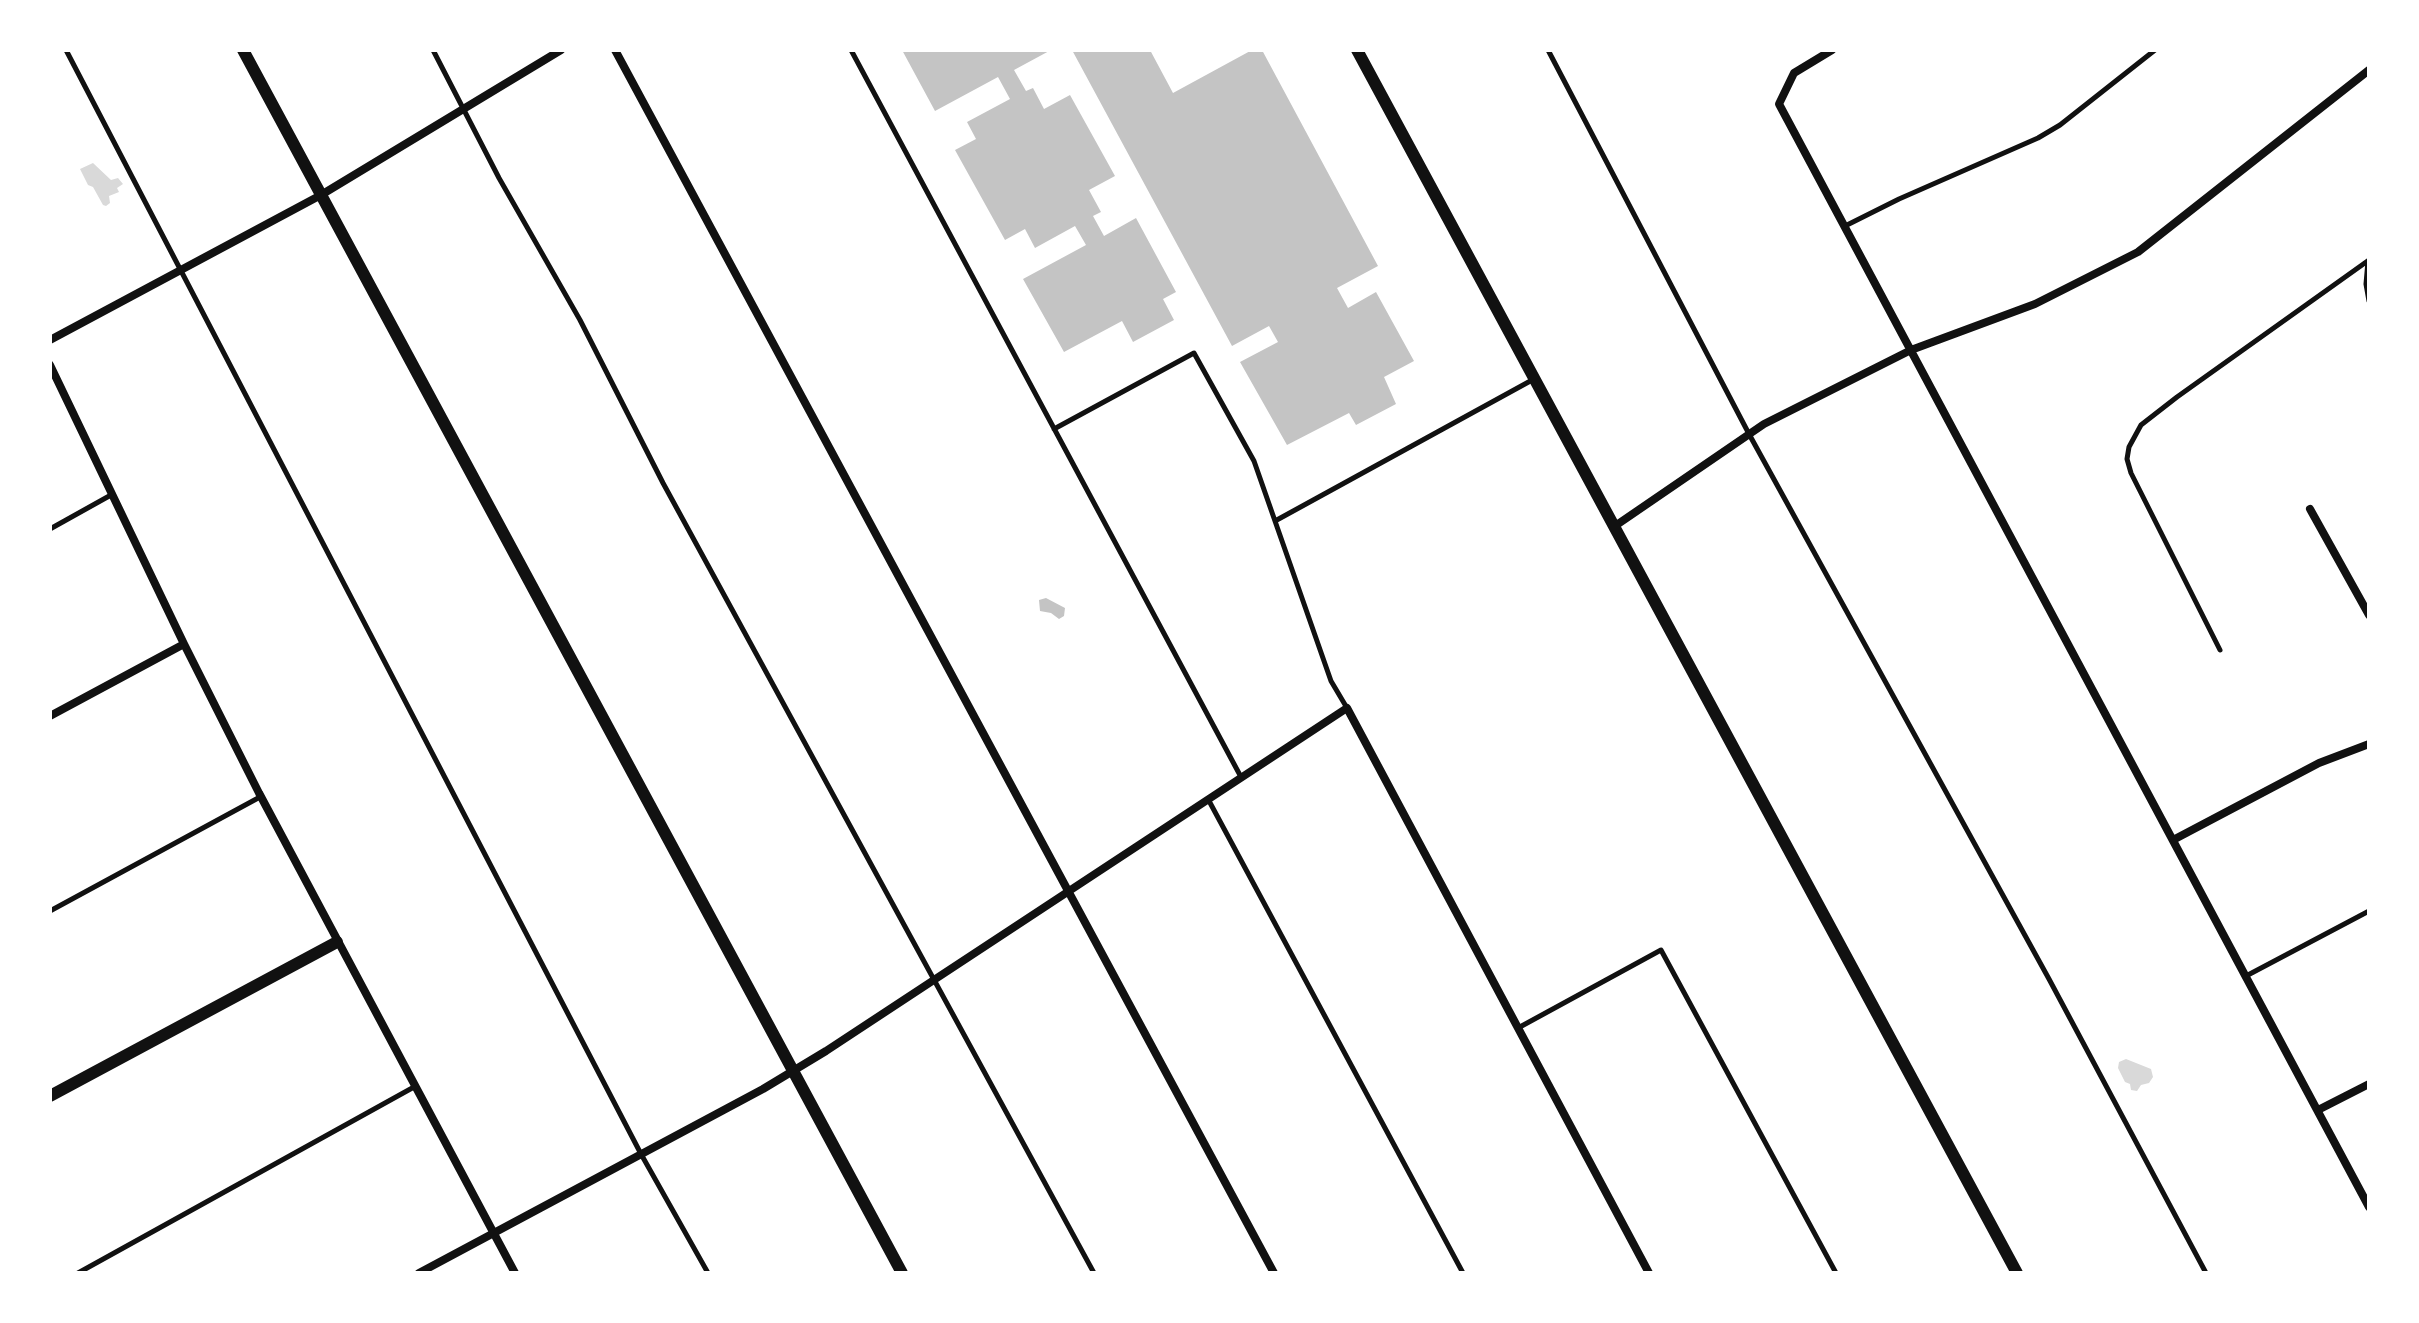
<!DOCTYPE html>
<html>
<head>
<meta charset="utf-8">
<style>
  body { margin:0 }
  #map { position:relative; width:2419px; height:1323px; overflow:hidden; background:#fff; font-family:"Space Grotesk",sans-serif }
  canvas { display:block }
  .frame { position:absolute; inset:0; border:52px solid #fff; pointer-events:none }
</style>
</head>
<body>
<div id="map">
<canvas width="2419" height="1323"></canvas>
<div class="frame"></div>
</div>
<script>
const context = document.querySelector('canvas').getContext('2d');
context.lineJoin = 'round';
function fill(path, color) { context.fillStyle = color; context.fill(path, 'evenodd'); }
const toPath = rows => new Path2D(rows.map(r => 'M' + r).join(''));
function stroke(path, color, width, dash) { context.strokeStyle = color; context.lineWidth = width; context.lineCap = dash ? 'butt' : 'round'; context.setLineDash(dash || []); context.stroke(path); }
fill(toPath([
  [93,163,111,180,118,178,123,184,117,188,119,192,109,196,110,203,106,206,103,205,93,187,88,185,80,169],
  [2126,1059,2151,1069,2153,1077,2149,1083,2141,1085,2137,1091,2131,1090,2130,1084,2125,1082,2118,1068,2119,1062]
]), '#d9d9d9');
fill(toPath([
  [902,50,1051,50,1014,70,1026,91,1033,88,1044,109,1070,95,1115,176,1089,190,1101,212,1093,216,1104,236,1136,218,1176,292,1163,299,1174,320,1133,342,1122,321,1064,352,1023,279,1086,245,1075,226,1035,248,1025,229,1005,240,955,150,976,139,967,122,1010,99,998,77,935,111],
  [1072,50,1150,50,1173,93,1252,50,1262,50,1378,266,1337,288,1348,308,1376,292,1414,361,1384,377,1396,404,1356,425,1349,413,1287,445,1240,362,1278,342,1269,326,1232,346],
  [1046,598,1065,608,1064,616,1059,619,1051,613,1040,611,1039,600]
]), '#c4c4c4');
stroke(toPath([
  [66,50,641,1154,708,1273],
  [433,50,499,178,580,320,663,483,1094,1273],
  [851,50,1241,777],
  [1548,50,1749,434,2049,979,2206,1273],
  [1845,226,1899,199,2038,138,2060,125,2155,50],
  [2368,261,2366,284,2369,301],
  [1054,429,1194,353,1254,461,1275,521],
  [50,529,111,495],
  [2220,650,2131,473,2127,459,2129,447,2141,425,2177,397,2369,260],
  [1347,708,1331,681,1275,521,1534,379],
  [1208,799,1463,1273],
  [50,911,260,797],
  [2246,976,2369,911],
  [1518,1028,1661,950,1836,1273],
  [78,1273,414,1087]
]), '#111', 5);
stroke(toPath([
  [615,50,1274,1273],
  [1832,50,1794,73,1779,104,2369,1207],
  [50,340,321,195,561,50],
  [50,365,184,644,259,793,515,1273],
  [2310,509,2369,615],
  [1615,526,1764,424,1911,350,2035,304,2138,252,2369,70],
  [50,716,184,644],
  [2173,840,2319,763,2369,744],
  [2318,1110,2369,1084],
  [419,1273,763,1089,826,1051,1347,708,1649,1273]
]), '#111', 8);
stroke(toPath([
  [243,50,902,1273],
  [1357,50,2017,1273],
  [50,1096,337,942]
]), '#111', 12);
</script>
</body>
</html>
